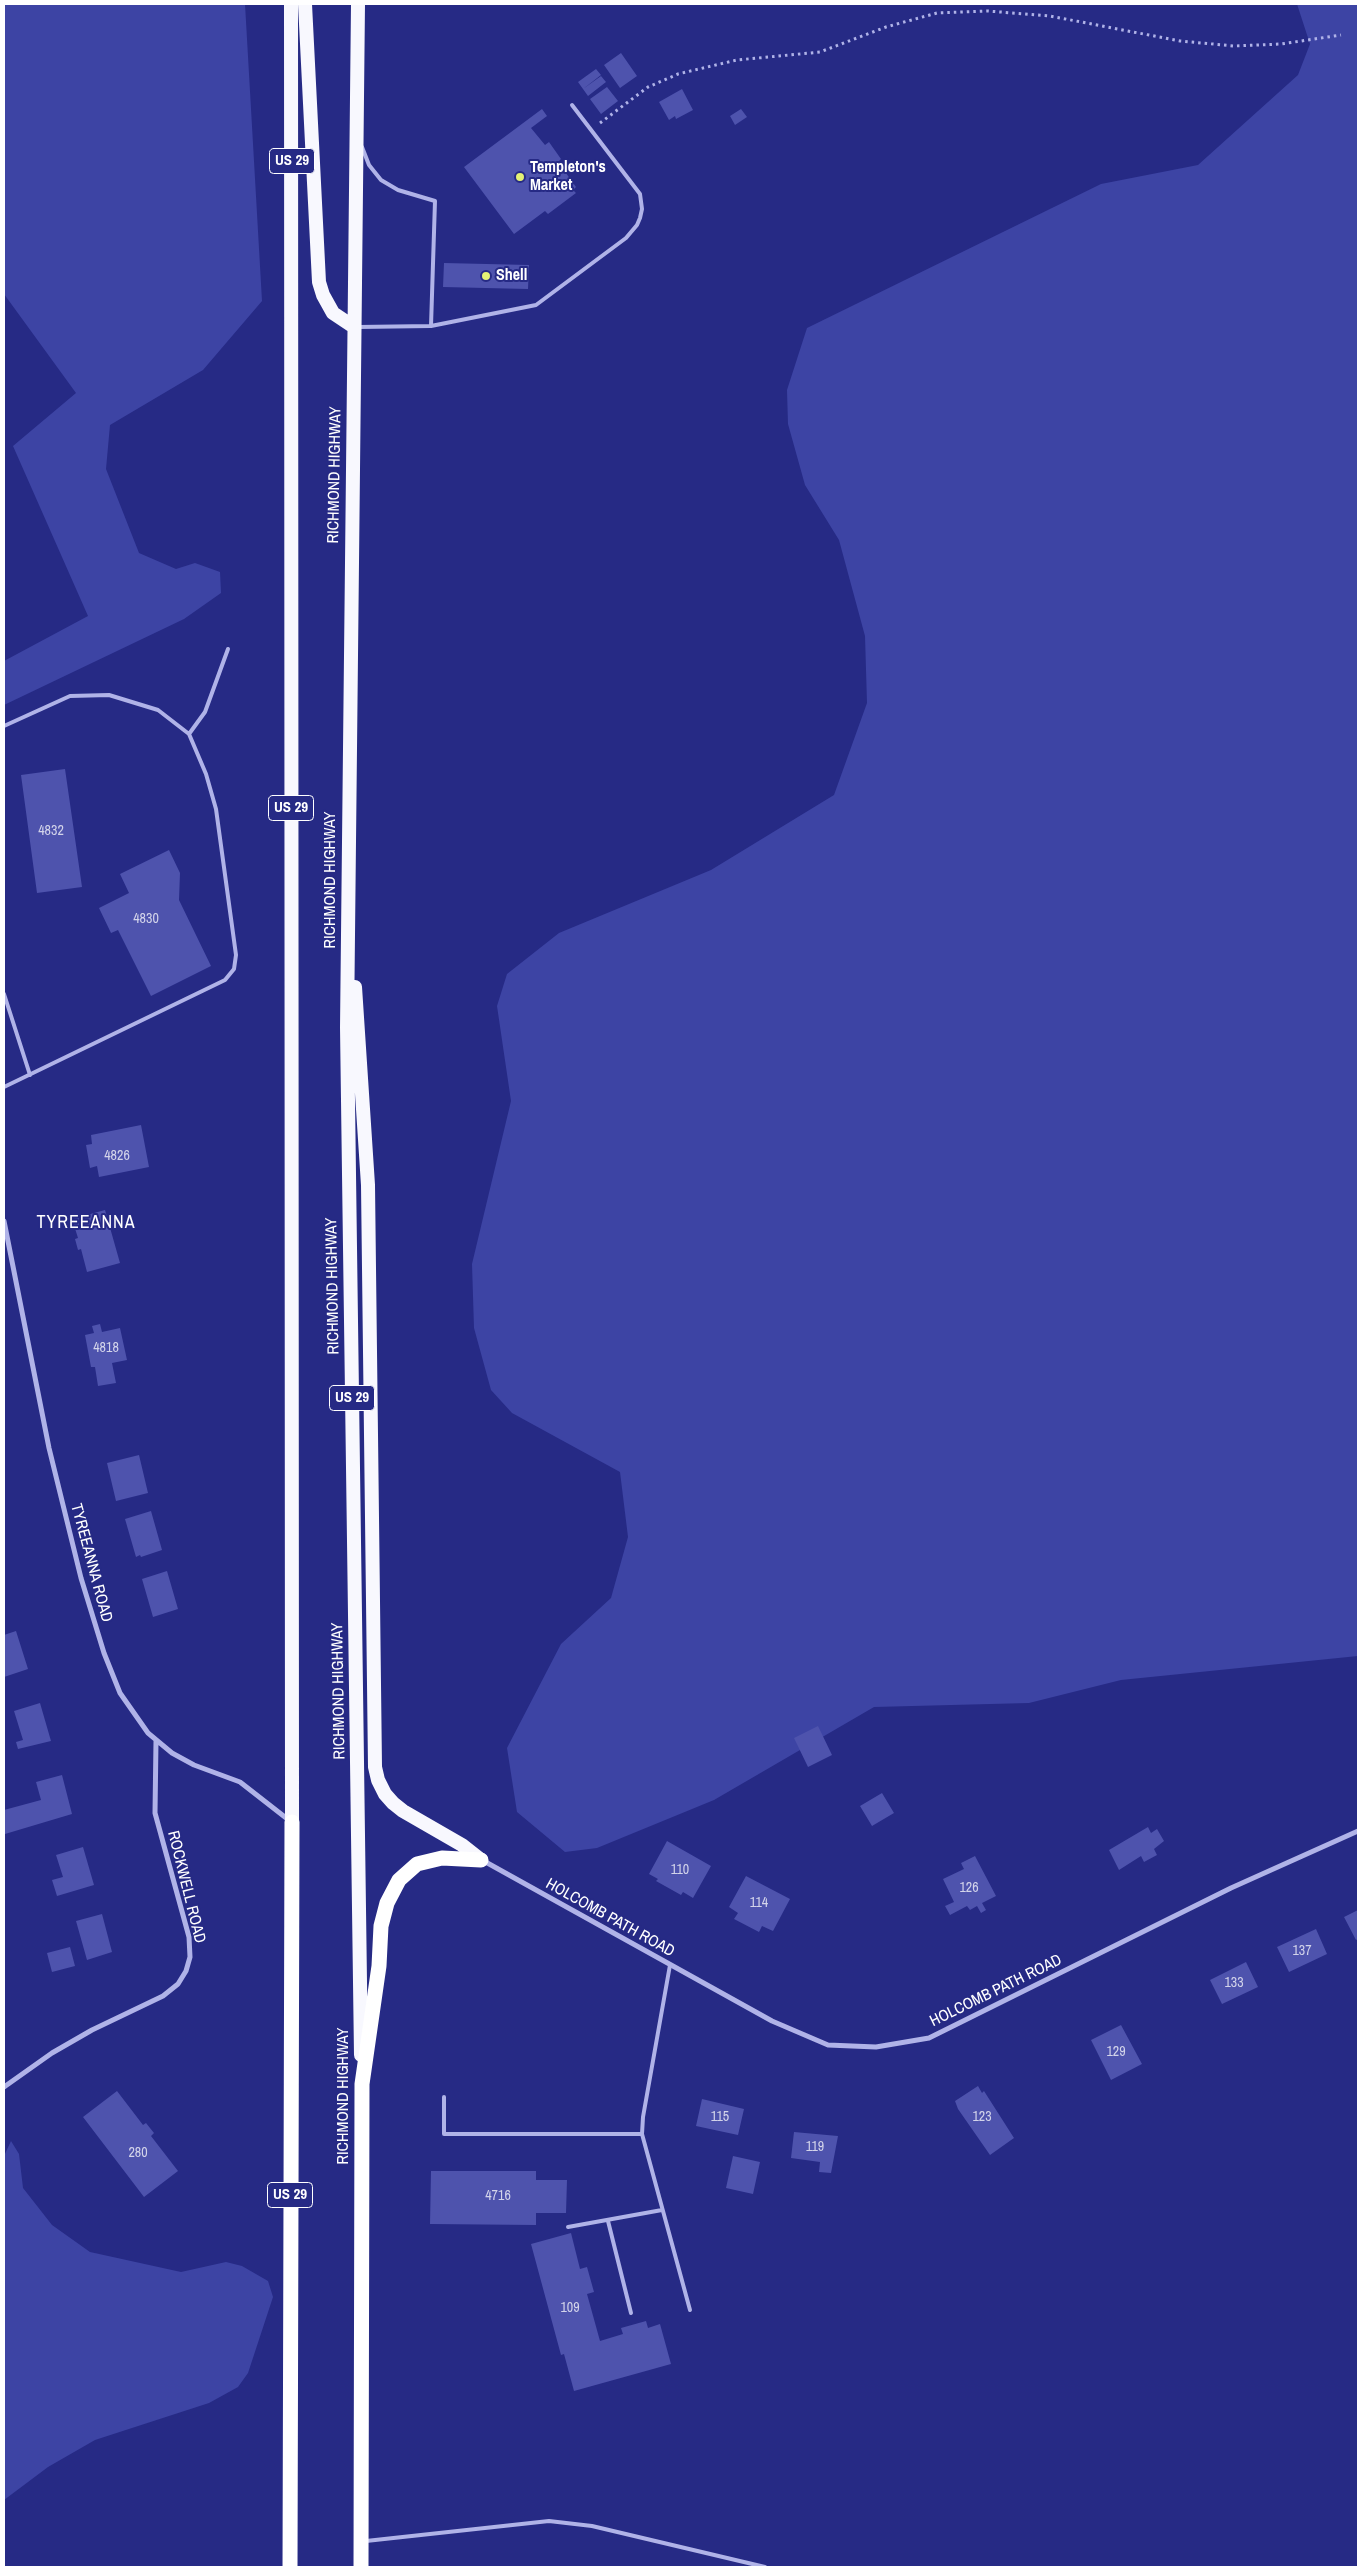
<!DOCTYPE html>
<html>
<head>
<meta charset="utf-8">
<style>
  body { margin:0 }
  #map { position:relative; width:1362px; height:2571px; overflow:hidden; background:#262a85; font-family:"Archivo Narrow",sans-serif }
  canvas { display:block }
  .frame { position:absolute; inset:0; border:5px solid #fff; pointer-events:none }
</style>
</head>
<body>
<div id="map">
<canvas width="1362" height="2571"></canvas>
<div class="frame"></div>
</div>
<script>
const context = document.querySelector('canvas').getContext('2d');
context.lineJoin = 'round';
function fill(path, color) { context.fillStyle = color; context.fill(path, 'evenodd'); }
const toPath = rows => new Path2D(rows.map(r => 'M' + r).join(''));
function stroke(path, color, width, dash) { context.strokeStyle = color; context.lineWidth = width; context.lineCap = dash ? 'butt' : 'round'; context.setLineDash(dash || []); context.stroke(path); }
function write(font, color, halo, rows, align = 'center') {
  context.font = font + ' "Archivo Narrow",sans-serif'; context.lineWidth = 4; context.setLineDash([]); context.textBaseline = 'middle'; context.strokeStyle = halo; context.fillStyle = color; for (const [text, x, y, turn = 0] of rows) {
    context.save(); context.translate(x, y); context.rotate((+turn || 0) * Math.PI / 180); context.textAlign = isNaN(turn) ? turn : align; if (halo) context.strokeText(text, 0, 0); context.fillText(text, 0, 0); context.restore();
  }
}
fill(toPath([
  [4,4,245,4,262,301,203,370,110,425,106,469,139,553,176,569,195,563,220,572,221,593,184,619,4,705,4,661,88,616,13,446,76,393,4,294],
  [1297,4,1358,4,1358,1656,1121,1680,1029,1703,874,1707,714,1800,597,1848,565,1852,517,1812,507,1748,561,1644,611,1598,628,1537,620,1472,512,1413,491,1390,474,1328,472,1264,511,1101,497,1006,507,974,559,933,711,870,834,795,867,703,865,636,839,540,805,485,788,424,787,390,807,328,1101,184,1198,165,1298,75,1310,44],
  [11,2141,19,2154,23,2188,52,2225,90,2252,181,2272,226,2262,242,2266,268,2281,273,2297,248,2373,238,2387,209,2403,95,2440,48,2467,4,2500,4,2156]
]), '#3d44a4');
fill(toPath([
  [621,53,637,76,620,88,604,65],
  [596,69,601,75,583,89,578,82],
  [601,76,606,82,588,96,583,89],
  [607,87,618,101,601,114,590,99],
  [682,89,693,110,676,119,675,116,669,120,659,102],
  [542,109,547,116,531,128,545,145,549,142,561,159,558,162,576,187,573,190,576,193,548,214,545,211,514,234,464,167],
  [741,109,747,117,735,125,730,116],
  [444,263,529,265,528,289,443,287],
  [65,769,82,887,37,893,21,775],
  [169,850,180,873,179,900,211,966,151,996,118,930,111,933,99,908,129,893,120,874],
  [141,1125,149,1167,99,1177,97,1166,90,1168,86,1145,92,1144,91,1135],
  [105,1210,120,1263,87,1272,81,1249,78,1250,75,1239,78,1238,72,1219],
  [100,1324,102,1332,120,1328,127,1360,112,1363,116,1383,98,1386,95,1367,91,1367,85,1335,94,1333,92,1326],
  [139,1455,148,1493,116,1501,107,1463],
  [151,1511,162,1550,141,1557,140,1555,136,1557,125,1519],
  [167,1571,178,1609,153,1617,142,1579],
  [16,1631,28,1669,4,1677,4,1635],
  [40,1703,51,1741,18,1749,16,1742,23,1740,14,1711],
  [818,1726,832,1755,808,1767,794,1738],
  [62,1775,72,1814,5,1834,4,1810,41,1800,36,1782],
  [882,1793,894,1813,872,1826,860,1806],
  [1148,1827,1151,1833,1157,1829,1164,1841,1154,1849,1157,1855,1144,1862,1141,1856,1119,1870,1109,1850],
  [667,1841,711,1866,693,1898,683,1892,681,1895,656,1881,658,1879,649,1874],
  [83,1847,94,1885,57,1896,52,1880,63,1877,56,1855],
  [975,1856,996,1896,982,1903,986,1910,981,1913,977,1906,970,1910,967,1906,950,1915,945,1906,954,1902,943,1879,964,1869,961,1863],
  [746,1876,790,1899,773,1931,762,1926,759,1932,734,1919,738,1913,729,1907],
  [1358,1910,1358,1939,1356,1940,1344,1917],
  [102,1914,112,1952,87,1960,76,1921],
  [1316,1929,1327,1954,1289,1972,1277,1947],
  [70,1947,75,1966,52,1972,47,1953],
  [1246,1962,1258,1987,1222,2004,1210,1980],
  [1121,2025,1142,2064,1111,2080,1091,2040],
  [978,2086,982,2093,984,2091,1014,2138,990,2155,958,2109,955,2101],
  [117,2091,143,2125,146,2123,154,2133,151,2136,178,2171,144,2197,83,2117],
  [702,2099,744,2109,738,2135,696,2126],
  [794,2132,838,2136,831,2173,819,2172,820,2162,791,2158],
  [733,2156,760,2162,753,2194,726,2188],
  [431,2171,536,2171,536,2180,567,2180,566,2213,536,2213,536,2225,430,2224],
  [571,2233,580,2269,587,2267,594,2292,587,2294,600,2341,623,2334,621,2328,646,2321,648,2328,660,2324,671,2364,574,2391,564,2354,561,2355,531,2244]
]), '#4e53ad');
stroke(toPath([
  [600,123,648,87,678,74,737,60,820,52,886,27,937,13,988,11,1050,16,1180,41,1234,46,1281,44,1341,35]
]), '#b0b3e8', 3, [2.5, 4]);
stroke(toPath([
  [362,147,369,165,381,180,398,190,435,201,431,326],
  [358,327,431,326,536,305,626,238,637,225,640,218,642,209,640,194,572,105],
  [4,726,70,696,109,695,158,710,189,734,206,774,216,809,236,955,234,969,225,980,4,1087],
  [189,734,205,712,228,649],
  [4,994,30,1075],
  [670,1965,643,2117,642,2134,690,2310],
  [444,2097,444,2134,642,2134],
  [608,2221,631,2313],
  [568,2227,662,2210],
  [366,2541,549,2521,592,2526,765,2567]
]), '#b0b3e8', 4);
stroke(toPath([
  [4,1221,49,1448,81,1578,104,1653,120,1693,148,1733,172,1753,194,1765,240,1782,290,1821],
  [482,1860,772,2021,828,2045,876,2047,929,2038,1231,1888,1358,1831],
  [4,2087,52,2053,92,2030,163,1996,178,1984,186,1971,190,1957,189,1937,155,1813,156,1741]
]), '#b0b3e8', 5);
stroke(toPath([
  [291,4,292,1822],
  [305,4,319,282,323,295,333,313,354,327],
  [358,4,347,1027,361,2055],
  [355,987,368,1185,375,1767,378,1780,385,1794,393,1803,403,1811,462,1845,481,1860]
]), '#f8f8fe', 14);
stroke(toPath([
  [290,2567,292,1822],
  [361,2567,362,2084,379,1966,381,1926,387,1903,399,1880,417,1864,442,1858,481,1860]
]), '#fff', 15);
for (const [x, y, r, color] of [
  [520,177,5,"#e4f175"],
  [486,276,5,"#e4f175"]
]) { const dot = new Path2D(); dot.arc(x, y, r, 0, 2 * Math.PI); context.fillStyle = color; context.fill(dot); stroke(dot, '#262a85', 2); }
write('14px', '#d3d4ea', null, [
  ["4832",51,831],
  ["4830",146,919],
  ["4826",117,1156],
  ["4818",106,1348],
  ["110",680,1870],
  ["126",969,1888],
  ["114",759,1903],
  ["137",1302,1951],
  ["133",1234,1983],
  ["129",1116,2052],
  ["115",720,2117],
  ["123",982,2117],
  ["119",815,2147],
  ["280",138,2153],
  ["4716",498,2196],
  ["109",570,2308]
]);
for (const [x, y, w] of [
  [292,161,45],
  [291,808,45],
  [352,1398,45],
  [290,2195,45]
]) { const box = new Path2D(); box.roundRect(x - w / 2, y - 12.5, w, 25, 4); context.fillStyle = '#262a85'; context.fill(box); stroke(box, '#fff', 1); }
write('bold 15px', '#fff', null, [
  ["US 29",292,161],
  ["US 29",291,808],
  ["US 29",352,1398],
  ["US 29",290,2195]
]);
write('bold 16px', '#fff', '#262a85', [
  ["Templeton's",530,168],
  ["Market",530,186],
  ["Shell",496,276]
], 'left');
write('16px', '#fff', '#262a85', [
  ["RICHMOND HIGHWAY",335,475,-89],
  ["RICHMOND HIGHWAY",331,880,-90],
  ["RICHMOND HIGHWAY",333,1286,-91],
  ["TYREEANNA ROAD",91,1563,75],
  ["RICHMOND HIGHWAY",339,1691,-91],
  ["ROCKWELL ROAD",186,1887,76],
  ["HOLCOMB PATH ROAD",610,1918,29],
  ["HOLCOMB PATH ROAD",996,1991,-26],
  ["RICHMOND HIGHWAY",344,2096,-90]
]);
context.letterSpacing = '1px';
write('18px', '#fff', '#262a85', [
  ["TYREEANNA",86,1223]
]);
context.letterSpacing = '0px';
</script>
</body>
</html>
